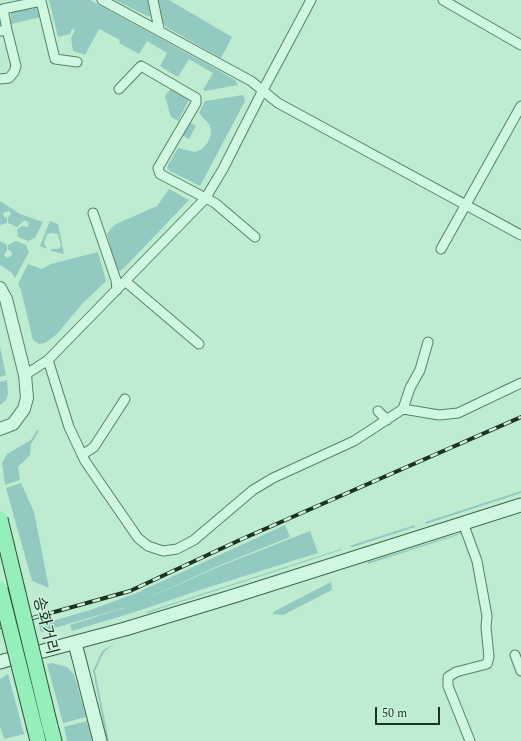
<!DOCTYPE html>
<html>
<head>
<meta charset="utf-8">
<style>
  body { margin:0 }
  #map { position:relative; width:521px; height:741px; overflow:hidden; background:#beecd1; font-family:Spectral,serif }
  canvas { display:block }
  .scale { position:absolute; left:375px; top:707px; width:65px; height:18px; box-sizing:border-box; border:2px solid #1c3320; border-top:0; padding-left:5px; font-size:12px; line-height:14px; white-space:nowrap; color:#1c3320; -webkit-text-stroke:3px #cdf3de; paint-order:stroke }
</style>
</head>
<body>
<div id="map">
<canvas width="521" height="741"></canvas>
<div class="scale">50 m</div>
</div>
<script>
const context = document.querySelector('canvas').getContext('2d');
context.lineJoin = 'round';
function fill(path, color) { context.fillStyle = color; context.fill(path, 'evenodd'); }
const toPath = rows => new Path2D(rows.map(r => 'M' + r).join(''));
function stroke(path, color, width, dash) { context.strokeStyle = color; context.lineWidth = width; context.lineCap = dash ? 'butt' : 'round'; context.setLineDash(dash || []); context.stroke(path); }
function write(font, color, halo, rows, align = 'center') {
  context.font = font + ' Spectral,"Noto Sans KR",serif'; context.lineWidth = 3; context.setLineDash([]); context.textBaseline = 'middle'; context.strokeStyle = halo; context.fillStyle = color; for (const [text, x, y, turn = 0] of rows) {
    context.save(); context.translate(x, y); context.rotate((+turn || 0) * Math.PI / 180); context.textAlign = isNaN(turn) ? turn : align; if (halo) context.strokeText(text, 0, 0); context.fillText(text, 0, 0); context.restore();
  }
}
fill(toPath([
  [49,0,90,0,209,65,235,80,238,85,205,91,203,90,213,73,189,59,178,77,160,66,167,53,147,41,139,54,119,43,120,40,99,29,85,55,73,51,71,38,75,30,72,29,70,34,58,37],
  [115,0,149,0,151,14,150,17,143,14],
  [158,0,169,0,232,37,221,58,166,27,162,22],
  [33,6,39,10,41,17,11,24,11,13],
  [172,87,189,100,178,121,171,117,165,96],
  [243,95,245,101,200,186,170,171,167,167,178,148,195,152,202,149,208,142,211,134,210,125,199,113,205,101],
  [189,122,196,126,189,139,182,135],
  [169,189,189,200,125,267,120,271,116,269,107,234,114,225,157,206],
  [0,201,20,214,43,222,35,238,28,241,18,237,17,229,22,226,28,227,29,223,25,220,17,227,8,223,8,218,11,214,9,211,3,213,4,217,7,218,7,223,0,225],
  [50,221,58,224,64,254,51,251,51,249,58,249,61,246,58,234,52,233,47,234,44,243,47,249,40,246],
  [0,241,7,245,7,250,4,255,7,258,12,255,11,251,8,250,8,245,16,241,26,245,29,252,15,278,11,272,0,265],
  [98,252,106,281,82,304,57,334,45,343,39,344,33,340,21,290,18,284,28,264,42,269,51,264],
  [0,347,6,375,0,377],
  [7,380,8,394,6,400,0,405,0,382],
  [37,430,39,431,31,444,30,455,18,467,20,480,5,485,2,463,7,454,31,440],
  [21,483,34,512,49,588,32,581,6,488],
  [521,491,521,493,426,524,425,522],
  [285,525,290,537,218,566,133,605,41,632,39,625,90,610,134,594],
  [415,525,415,527,353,547,349,546],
  [310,531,318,553,203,589,135,612,72,631,70,625,133,605,218,567],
  [461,533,461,534,368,564,368,562],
  [341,549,341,550,147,613,146,612],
  [331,582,332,590,283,615,273,614,273,612],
  [115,643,104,652,95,671,109,741,107,741,93,671,102,651],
  [52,663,67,667,74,674,86,717,63,723,47,664],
  [8,674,24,734,4,739,0,726,0,679],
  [87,721,92,741,67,741,64,727]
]), '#92c9c0');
const minor = toPath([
  [102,0,251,81,278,103,521,235],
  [153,0,159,29],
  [443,0,521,45],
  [0,31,7,30,3,9,41,1,55,59,77,62],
  [0,79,9,78,14,72,16,66,7,30],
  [119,89,141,66,196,98,196,103,158,168,160,174,215,203,255,237],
  [93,213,116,280,117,290],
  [441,249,521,106],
  [125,281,199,344],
  [48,360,69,427,85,461,138,538,148,546,163,551,177,549,194,540,253,490,273,478,354,441,403,409,439,415,458,413,521,383],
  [25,375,48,360,205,199,223,169,263,90,311,0],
  [403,409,410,388,420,370,428,342],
  [378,411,387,420],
  [82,455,94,447,125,399],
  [463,523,477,561,487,616,486,627,489,657,487,664,456,672,448,677,448,686,470,741],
  [515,655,521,671]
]);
const tertiary = toPath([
  [0,288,6,299,25,375,27,398,24,409,13,424,0,429]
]);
const secondary = toPath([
  [75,643,100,741],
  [43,651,125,629,237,595,521,505],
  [0,662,7,660]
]);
const primary = toPath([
  [50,726,54,741],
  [35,729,38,741]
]);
stroke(minor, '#578363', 11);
stroke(tertiary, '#578363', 14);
stroke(secondary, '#3b6544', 15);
stroke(primary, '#2c5033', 17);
stroke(minor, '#d0f7e1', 9);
stroke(tertiary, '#d0f7e1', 12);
stroke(secondary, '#d0f7e1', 13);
stroke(primary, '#95efbb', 15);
const rail = toPath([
  [0,627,130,591,242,539,521,417]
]);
stroke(rail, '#1c3320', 4);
stroke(rail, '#cdf3de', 2.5, [8]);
const primaryBridge = toPath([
  [0,519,50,726],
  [0,589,35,729]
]);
stroke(primaryBridge, '#2c5033', 17, []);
stroke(primaryBridge, '#95efbb', 15);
write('16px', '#1c3320', '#cdf3de', [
  ["송화거리",44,626,76]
]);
</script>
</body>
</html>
